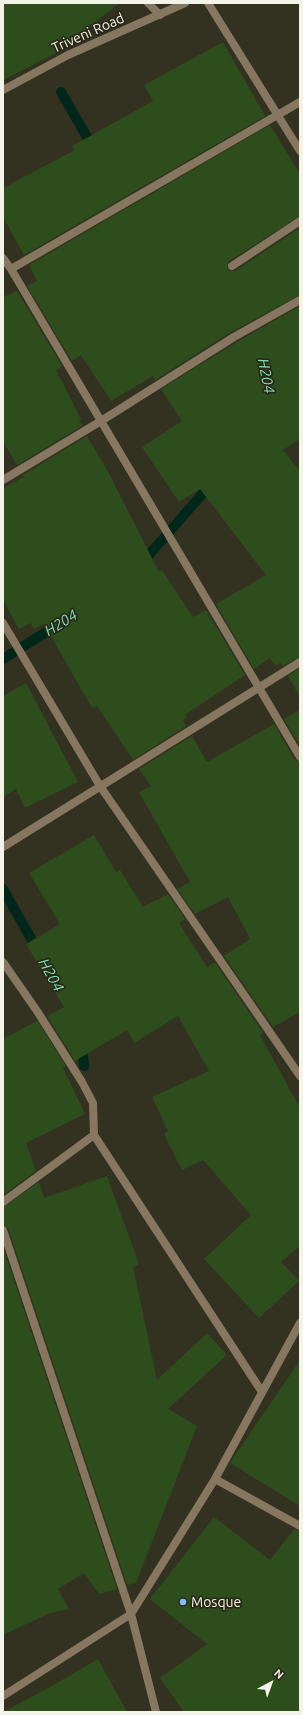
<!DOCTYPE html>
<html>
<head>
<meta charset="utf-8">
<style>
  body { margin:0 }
  #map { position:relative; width:303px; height:1715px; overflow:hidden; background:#333220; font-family:Ubuntu,sans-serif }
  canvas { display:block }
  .frame { position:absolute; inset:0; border:4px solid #f3f3e8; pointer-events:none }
  .north { position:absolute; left:251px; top:1663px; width:40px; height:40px; -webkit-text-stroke:3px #292816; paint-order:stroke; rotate:41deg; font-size:11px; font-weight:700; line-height:16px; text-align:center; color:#f3f3e8 }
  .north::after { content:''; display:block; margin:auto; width:14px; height:18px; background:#f3f3e8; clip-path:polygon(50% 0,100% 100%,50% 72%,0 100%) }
</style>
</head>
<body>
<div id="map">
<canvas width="303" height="1715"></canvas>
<div class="frame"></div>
<div class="north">N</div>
</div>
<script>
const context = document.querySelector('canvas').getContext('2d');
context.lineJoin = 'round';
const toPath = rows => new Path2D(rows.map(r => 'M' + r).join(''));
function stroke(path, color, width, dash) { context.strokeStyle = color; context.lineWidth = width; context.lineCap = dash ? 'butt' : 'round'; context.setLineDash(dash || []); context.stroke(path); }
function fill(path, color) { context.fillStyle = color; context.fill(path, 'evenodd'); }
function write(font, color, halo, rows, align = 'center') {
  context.font = font + ' Ubuntu,sans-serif'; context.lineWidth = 3.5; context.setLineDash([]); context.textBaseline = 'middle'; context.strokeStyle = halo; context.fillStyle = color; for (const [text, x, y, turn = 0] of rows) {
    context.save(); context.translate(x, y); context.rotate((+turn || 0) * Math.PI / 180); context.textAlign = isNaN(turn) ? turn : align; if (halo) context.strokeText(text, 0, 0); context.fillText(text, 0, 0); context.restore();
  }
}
stroke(toPath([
  [61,92,94,149],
  [141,564,212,483],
  [3,659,59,624],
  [3,889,38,951],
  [82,1044,84,1066]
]), '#00271a', 10);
fill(toPath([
  [3,3,120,3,59,49,60,51,3,80],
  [223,42,265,116,24,255,3,217,3,188,75,150,72,146,153,101,144,85],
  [270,125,300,174,300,216,229,261,227,267,230,271,235,271,300,228,300,295,231,332,155,380,153,376,111,401,81,355,72,361,27,286,37,281,29,265],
  [17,291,62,366,56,370,81,419,79,420,82,426,17,465,3,441,3,297],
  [300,306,300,439,283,450,300,471,300,657,283,666,281,663,275,666,270,658,254,669,216,604,266,575,200,489,179,502,142,447,182,421,161,389,237,342],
  [87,436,107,470,159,572,162,570,193,617,206,610,245,675,185,715,187,717,183,720,186,726,133,760,97,706,92,708,44,624,34,629,31,623,19,629,3,600,3,488,24,477,23,475],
  [300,668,300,697,288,676],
  [26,683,78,782,25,808,16,789,3,797,3,696],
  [300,710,300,746,284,719],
  [274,724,295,760,300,762,300,1012,273,1027,224,956,250,939,228,897,195,914,177,889,190,882,139,792,151,786,139,769,192,736,207,762],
  [94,835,116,872,120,870,143,907,168,894,185,919,179,923,207,967,215,962,263,1033,260,1035,300,1108,300,1246,281,1262,299,1281,259,1318,204,1259,251,1215,203,1160,182,1170,164,1134,168,1131,152,1097,209,1071,178,1016,134,1043,127,1030,75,1061,47,1016,64,1007,26,944,60,924,29,873],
  [37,1021,66,1066,63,1068,85,1114,26,1143,36,1171,3,1195,3,1039],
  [107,1176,139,1264,133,1267,157,1380,207,1333,227,1355,168,1409,197,1426,136,1583,127,1585,8,1228,3,1225,3,1207,39,1182,44,1198],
  [3,1247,117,1589,99,1594,84,1573,58,1589,69,1609,50,1613,3,1635],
  [300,1360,300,1506,230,1463],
  [214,1517,270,1560,294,1529,300,1531,300,1712,184,1712,160,1678,207,1644,150,1599],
  [98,1659,127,1712,3,1712,50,1687]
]), '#2e4d1c');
stroke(toPath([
  [148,3,160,15],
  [208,3,300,151],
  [3,258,11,269,300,757],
  [232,266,300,221],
  [11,269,300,102],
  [3,480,101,421,234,337,300,300],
  [3,623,100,786,300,1076],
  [3,847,300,662],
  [3,962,37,1011,82,1082,93,1103,94,1135],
  [3,1202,94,1135,262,1392],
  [3,1230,131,1614,3,1696],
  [215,1479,300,1526],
  [156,1712,131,1614,215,1479,300,1323]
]), '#877761', 8);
stroke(toPath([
  [3,90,68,55,185,3]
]), '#877761', 8);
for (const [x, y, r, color] of [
  [183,1602,4,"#87bbfb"]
]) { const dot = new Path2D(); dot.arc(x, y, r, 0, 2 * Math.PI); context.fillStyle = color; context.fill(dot); stroke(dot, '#292816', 1.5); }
write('14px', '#f3f3e8', '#292816', [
  ["Triveni Road",88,33,-24]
]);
write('14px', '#f3f3e8', '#292816', [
  ["Mosque",191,1602]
], 'left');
write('italic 15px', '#7be2b8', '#292816', [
  ["H204",266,376,79],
  ["H204",61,623,-32],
  ["H204",51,975,61]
]);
</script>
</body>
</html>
